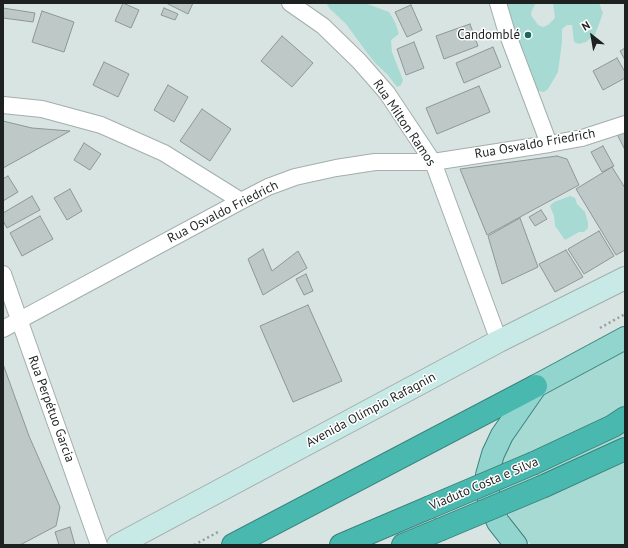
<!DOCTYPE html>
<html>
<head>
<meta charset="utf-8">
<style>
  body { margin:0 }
  #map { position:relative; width:628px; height:548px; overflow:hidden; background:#d8e4e2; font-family:"PT Sans",sans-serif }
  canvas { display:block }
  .frame { position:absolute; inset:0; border:4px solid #1d2221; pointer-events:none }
  .north { position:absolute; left:572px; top:16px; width:40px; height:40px; -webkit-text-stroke:3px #fff; paint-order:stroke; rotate:329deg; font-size:11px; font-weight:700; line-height:16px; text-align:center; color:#1d2221 }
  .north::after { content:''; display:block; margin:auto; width:14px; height:18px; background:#1d2221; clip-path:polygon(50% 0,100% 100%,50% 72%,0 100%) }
</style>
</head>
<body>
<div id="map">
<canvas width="628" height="548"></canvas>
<div class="frame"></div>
<div class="north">N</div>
</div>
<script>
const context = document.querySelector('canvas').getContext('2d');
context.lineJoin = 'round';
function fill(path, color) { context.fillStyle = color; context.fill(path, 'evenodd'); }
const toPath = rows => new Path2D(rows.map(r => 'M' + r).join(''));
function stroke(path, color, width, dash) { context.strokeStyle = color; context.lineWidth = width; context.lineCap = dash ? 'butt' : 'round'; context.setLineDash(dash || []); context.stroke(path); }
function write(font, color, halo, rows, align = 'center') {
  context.font = font + ' "PT Sans",sans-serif'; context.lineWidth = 3; context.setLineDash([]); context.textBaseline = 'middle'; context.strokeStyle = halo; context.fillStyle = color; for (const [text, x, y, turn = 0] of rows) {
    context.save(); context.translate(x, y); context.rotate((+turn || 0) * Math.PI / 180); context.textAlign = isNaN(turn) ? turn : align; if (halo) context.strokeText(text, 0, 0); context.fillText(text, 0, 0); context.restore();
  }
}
fill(toPath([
  [326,3,365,3,389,12,395,22,399,34,391,40,392,52,403,80,401,85,397,87,387,74,376,64,368,54,346,24,330,9],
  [504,3,536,3,532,10,531,15,538,25,543,27,548,25,555,18,553,3,599,3,603,13,595,35,586,42,579,44,574,42,572,25,567,25,562,29,562,42,558,72,548,89,544,92,538,91,535,87],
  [570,196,575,198,577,204,585,212,588,223,588,228,584,232,579,232,565,240,555,226,554,216,550,206,554,202],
  [625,348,625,545,532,545,521,536,513,525,503,500,500,487,501,459,505,445,538,399]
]), '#a8dad4');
const building = toPath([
  [123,3,139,10,131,28,115,21,123,3],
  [166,3,193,3,188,14,166,3],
  [411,5,422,30,407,37,395,12,411,5],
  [3,8,35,13,33,22,3,18,3,8],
  [164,8,178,14,175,20,161,15,164,8],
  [42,11,74,22,64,52,32,42,42,11],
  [470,24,478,46,444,59,436,36,470,24],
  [282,36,313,63,292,87,261,61,282,36],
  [414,42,424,68,406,75,397,49,414,42],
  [493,47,501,67,464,83,456,63,493,47],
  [625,48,625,60,620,51,625,48],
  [617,58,625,72,625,78,603,90,593,71,617,58],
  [104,62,129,74,118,97,93,85,104,62],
  [168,85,188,97,174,122,154,110,168,85],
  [479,86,490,112,437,134,426,108,479,86],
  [202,109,231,129,210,161,180,141,202,109],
  [3,121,32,128,70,131,3,168,3,121],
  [625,130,625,150,617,134,625,130],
  [84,143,101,154,90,170,74,160,84,143],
  [603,146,614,166,602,172,591,152,603,146],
  [557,156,567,159,579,185,487,235,460,169,557,156],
  [612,167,625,188,625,250,616,255,576,189,612,167],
  [8,176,18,192,3,201,3,179,8,176],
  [70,189,82,211,67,220,54,198,70,189],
  [32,196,40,210,7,228,3,221,3,213,32,196],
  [541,210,547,219,535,226,529,217,541,210],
  [40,216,53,239,22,256,10,233,40,216],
  [520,218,538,267,502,284,488,236,520,218],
  [599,231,614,256,584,274,568,249,599,231],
  [263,249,272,271,298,251,307,268,263,295,248,259,263,249],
  [566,250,583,277,555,292,539,264,566,250],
  [306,274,313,291,304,295,296,279,306,274],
  [308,305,342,381,293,402,260,326,308,305],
  [3,364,29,436,60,507,56,526,20,545,3,545,3,364],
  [70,527,75,545,59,545,55,532,70,527]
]);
fill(building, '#bdc8c7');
stroke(building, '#8c9796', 1);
const street = toPath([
  [290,3,323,26,359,61,387,93,433,162,499,341],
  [498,3,506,30,549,144],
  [3,105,42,109,101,125,164,153,241,201],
  [3,274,99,545],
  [3,329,241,201,268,187,295,177,336,168,375,162,433,162,549,144,582,138,625,124]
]);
const secondary = toPath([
  [118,545,499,341,625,278]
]);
const primary = toPath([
  [516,545,498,522,489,502,487,475,493,454,502,435,536,386,625,338]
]);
const highway = toPath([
  [534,463,613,426,625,418],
  [544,486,625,449],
  [233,545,536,386],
  [341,545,428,508],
  [403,545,439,530]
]);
stroke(street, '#a3aead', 18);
stroke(secondary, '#a3aead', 24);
stroke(primary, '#3a847d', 24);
stroke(highway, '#3a847d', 24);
stroke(toPath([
  [600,328,625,314],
  [194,545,220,531]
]), '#949e9c', 2.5, [2, 3]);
stroke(street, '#fff', 16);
stroke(secondary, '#c8eae7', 22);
stroke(primary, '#92d5cf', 22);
stroke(highway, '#49b9af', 22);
const highwayBridge = toPath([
  [428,508,534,463],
  [439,530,544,486]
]);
stroke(highwayBridge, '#3a847d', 24, []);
stroke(highwayBridge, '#49b9af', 22);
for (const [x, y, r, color] of [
  [528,35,4,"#1a6660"]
]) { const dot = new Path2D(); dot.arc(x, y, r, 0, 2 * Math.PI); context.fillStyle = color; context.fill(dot); stroke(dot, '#fff', 1.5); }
write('13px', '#1d2221', '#fff', [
  ["Candomblé",520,35]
], 'right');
write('13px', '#1d2221', '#fff', [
  ["Rua Milton Ramos",404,123,56],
  ["Rua Osvaldo Friedrich",535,144,-10],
  ["Rua Osvaldo Friedrich",223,212,-27],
  ["Rua Perpétuo Garcia",51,409,70],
  ["Avenida Olímpio Rafagnin",371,410,-28],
  ["Viaduto Costa e Silva",484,484,-23]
]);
</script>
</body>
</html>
